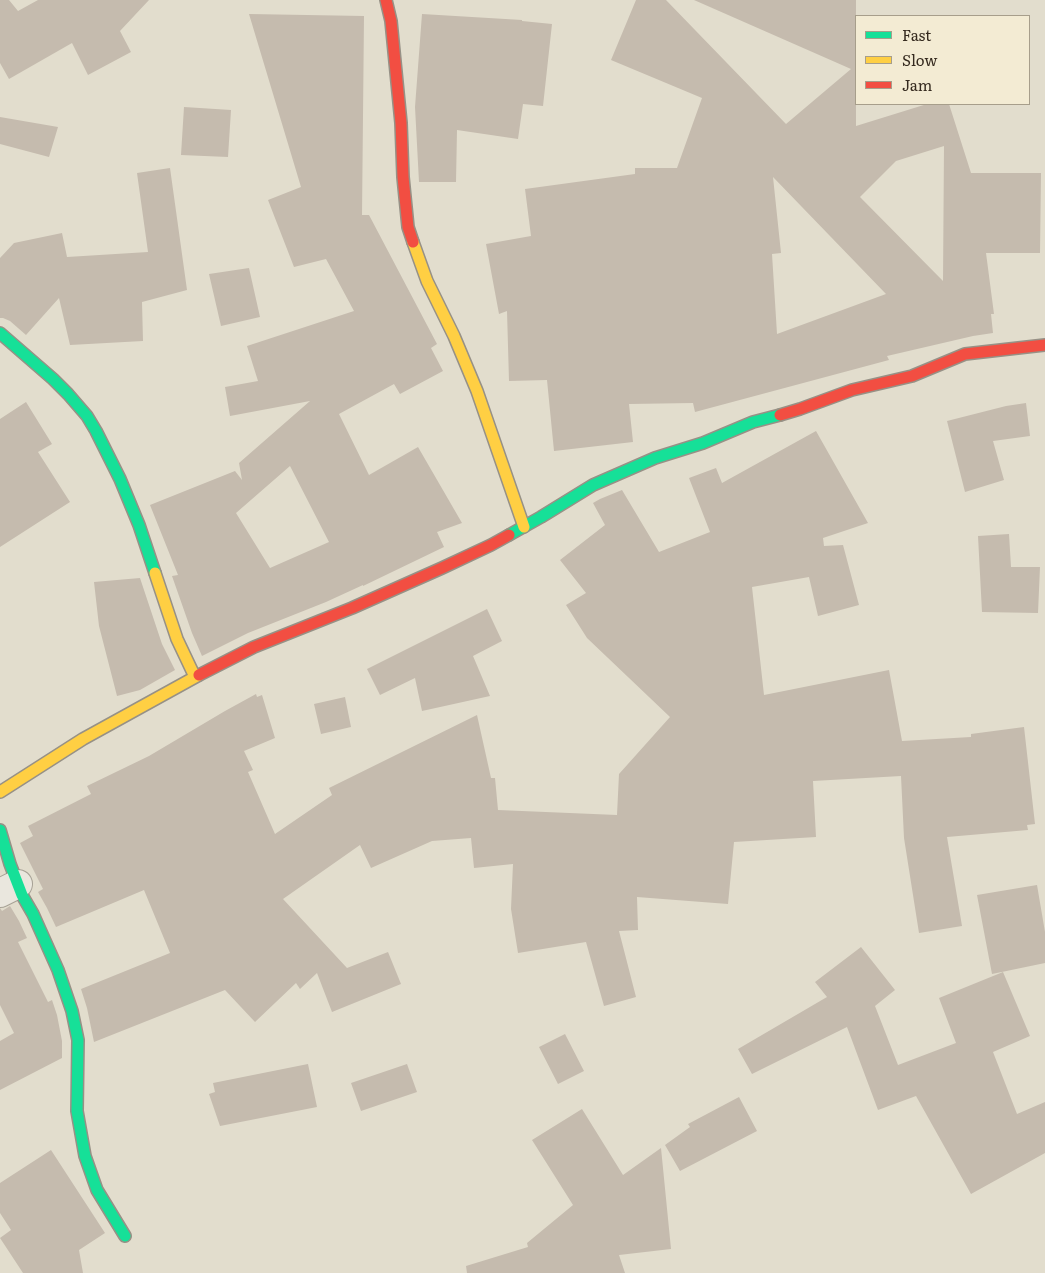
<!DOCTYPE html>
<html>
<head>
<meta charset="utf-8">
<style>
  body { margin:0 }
  #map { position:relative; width:1045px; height:1273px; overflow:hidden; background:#e2ddcd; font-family:Literata,serif }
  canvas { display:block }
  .legend { position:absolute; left:855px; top:15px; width:175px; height:90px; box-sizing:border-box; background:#f3ebd3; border:1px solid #a79e8b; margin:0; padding:6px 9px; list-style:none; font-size:15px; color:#352a1f }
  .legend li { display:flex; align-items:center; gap:10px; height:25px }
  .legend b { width:25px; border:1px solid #a79e8b }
</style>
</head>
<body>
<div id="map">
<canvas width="1045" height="1273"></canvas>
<ul class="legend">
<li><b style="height:6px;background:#16e098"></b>Fast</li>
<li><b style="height:6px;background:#ffcf43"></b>Slow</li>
<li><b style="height:6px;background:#f24e42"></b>Jam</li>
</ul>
</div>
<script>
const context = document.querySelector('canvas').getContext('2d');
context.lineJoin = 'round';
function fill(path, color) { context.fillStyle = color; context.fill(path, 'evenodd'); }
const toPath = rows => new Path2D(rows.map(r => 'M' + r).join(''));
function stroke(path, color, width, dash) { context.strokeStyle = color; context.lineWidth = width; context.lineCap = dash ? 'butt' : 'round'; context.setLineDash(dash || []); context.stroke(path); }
fill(toPath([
  [0,0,9,0,18,11,38,0,149,0,120,31,131,52,88,75,72,43,9,79,0,63],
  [636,0,666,0,786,124,851,69,694,0,856,0,856,126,927,104,949,104,971,173,1041,173,1040,253,986,253,994,314,991,314,993,333,973,336,887,356,889,360,695,412,693,403,629,404,633,442,554,451,547,380,509,381,507,311,499,314,486,244,531,236,525,189,635,174,635,168,677,168,702,98,611,60],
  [944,146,943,281,860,197,896,161],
  [773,177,886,294,777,334,772,254,781,253],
  [249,14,364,16,362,215,369,215,437,344,431,348,443,371,400,394,394,384,339,414,369,475,418,447,462,523,437,532,444,547,363,586,363,585,326,602,248,633,202,656,192,633,172,576,178,575,150,505,235,471,242,480,239,463,310,401,230,416,225,387,258,381,247,346,354,311,326,259,294,267,268,200,301,187],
  [290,466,329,542,270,568,236,513],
  [422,14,522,20,522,21,552,24,543,106,523,104,518,139,457,130,456,182,419,182,415,107],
  [184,107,231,110,228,157,181,155],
  [0,117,58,127,49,157,0,144],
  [170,168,187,290,142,302,143,341,70,345,59,298,26,335,10,321,3,318,0,318,0,258,14,243,62,233,67,257,148,252,137,173],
  [249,268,260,317,221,326,209,274],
  [26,402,52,444,38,452,70,502,0,547,0,419],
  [1026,403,1030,436,993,441,1004,480,965,492,947,421,1006,406],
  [816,431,868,523,823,538,824,546,843,545,859,605,818,616,809,577,752,587,764,695,889,670,902,741,971,737,971,734,1024,727,1035,824,1027,825,1028,830,947,837,962,926,919,933,904,838,901,776,813,781,816,837,734,842,728,904,637,897,638,930,619,931,636,997,604,1006,586,942,518,953,511,909,513,864,474,868,471,838,432,841,371,868,360,845,283,899,347,968,388,952,401,984,332,1012,317,973,300,989,296,983,255,1022,225,990,94,1042,87,1008,81,989,170,953,144,890,56,927,47,908,38,892,43,889,20,843,33,836,28,826,91,794,87,786,149,756,225,711,256,694,257,697,262,695,275,738,244,751,253,770,248,772,275,834,332,795,329,788,477,715,491,778,495,778,498,810,617,815,619,774,670,717,587,638,566,605,586,593,560,560,605,525,593,503,600,499,622,490,659,552,710,532,689,478,716,468,722,483],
  [1009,534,1011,567,1040,567,1038,613,982,612,978,536],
  [140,578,162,644,175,670,140,690,117,696,99,626,94,582],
  [487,609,502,641,473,656,490,696,422,711,415,678,380,695,367,669],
  [345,697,351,727,321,734,314,704],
  [1037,885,1045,932,1045,963,992,974,977,895],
  [10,906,19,921,27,938,18,942,48,1002,52,1000,57,1015,62,1041,62,1058,0,1090,0,1041,14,1033,0,1005,0,908,2,911],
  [861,947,895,990,875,1006,898,1065,956,1043,939,998,1003,972,1030,1036,993,1052,1017,1114,1045,1102,1045,1153,971,1194,916,1096,878,1110,847,1027,752,1074,738,1049,827,997,815,982],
  [565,1034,584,1071,558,1084,539,1047],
  [308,1064,317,1107,220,1126,209,1094,215,1092,213,1083],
  [407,1064,417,1092,361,1111,351,1083],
  [739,1097,757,1131,680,1171,665,1145,690,1127,688,1124],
  [582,1109,623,1175,661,1148,671,1249,619,1255,625,1273,467,1273,466,1266,528,1247,527,1243,573,1205,532,1140],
  [51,1150,105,1233,79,1250,83,1273,23,1273,0,1238,11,1230,0,1213,0,1183]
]), '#c5bbae');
const street = toPath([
  [0,893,18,884]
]);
const fast = toPath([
  [0,333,53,379,68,394,87,416,96,431,120,479,139,525,155,573],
  [509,535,541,517,593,485,655,458,703,443,753,422,780,415],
  [0,830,10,864,22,895,33,914,58,970,72,1011,78,1040,77,1111,85,1156,97,1190,125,1236]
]);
const slow = toPath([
  [413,242,427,281,454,336,477,391,524,527],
  [155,573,177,639,195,677],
  [0,792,83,739,199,675]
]);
const jam = toPath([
  [386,0,391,21,401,123,403,177,408,227,413,242],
  [780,415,800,409,852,390,912,376,965,354,1045,345],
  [199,675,254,647,352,608,442,568,491,545,509,535]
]);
stroke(street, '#a7a296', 30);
stroke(fast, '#979186', 14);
stroke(slow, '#979186', 14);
stroke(jam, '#979186', 14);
stroke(street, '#eae7de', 28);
stroke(fast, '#16e098', 11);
stroke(slow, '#ffcf43', 11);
stroke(jam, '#f24e42', 11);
</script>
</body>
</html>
